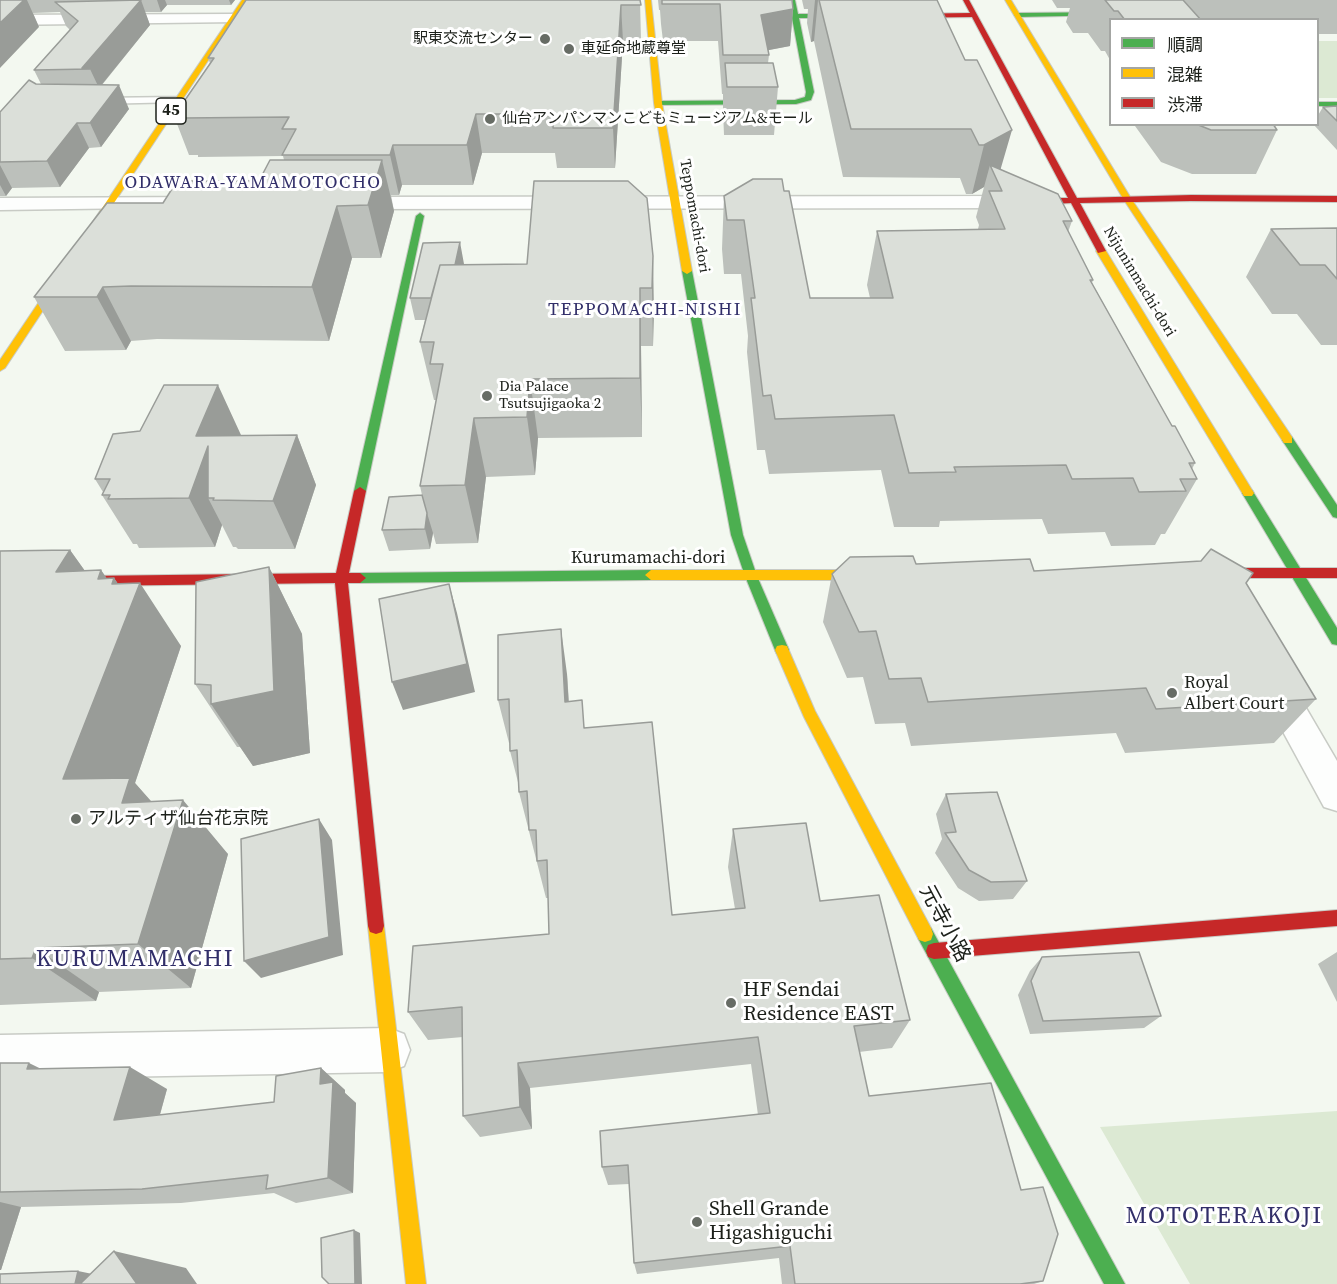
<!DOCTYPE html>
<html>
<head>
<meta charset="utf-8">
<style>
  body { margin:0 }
  #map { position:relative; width:1337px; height:1284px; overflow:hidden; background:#f3f8f0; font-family:"Source Serif 4","Noto Sans JP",serif }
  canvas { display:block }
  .legend { position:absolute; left:1109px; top:18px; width:210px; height:108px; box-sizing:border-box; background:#fff; border:2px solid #a4a6a3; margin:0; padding:8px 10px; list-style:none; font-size:18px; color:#1c201a }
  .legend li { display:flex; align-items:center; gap:12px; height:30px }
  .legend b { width:30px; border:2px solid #a4a6a3 }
</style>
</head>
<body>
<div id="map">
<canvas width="1337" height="1284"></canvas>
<ul class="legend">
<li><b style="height:8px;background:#4caf50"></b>順調</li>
<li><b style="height:8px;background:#ffc107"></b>混雑</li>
<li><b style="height:8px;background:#c62828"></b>渋滞</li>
</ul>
</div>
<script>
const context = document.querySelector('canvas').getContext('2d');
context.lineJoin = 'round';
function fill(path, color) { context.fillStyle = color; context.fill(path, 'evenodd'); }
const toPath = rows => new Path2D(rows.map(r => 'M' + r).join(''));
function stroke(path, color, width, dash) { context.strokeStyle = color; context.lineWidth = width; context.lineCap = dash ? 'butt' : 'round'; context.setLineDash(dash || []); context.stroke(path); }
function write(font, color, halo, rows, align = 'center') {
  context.font = font + ' "Source Serif 4","Noto Sans JP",serif'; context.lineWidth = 6; context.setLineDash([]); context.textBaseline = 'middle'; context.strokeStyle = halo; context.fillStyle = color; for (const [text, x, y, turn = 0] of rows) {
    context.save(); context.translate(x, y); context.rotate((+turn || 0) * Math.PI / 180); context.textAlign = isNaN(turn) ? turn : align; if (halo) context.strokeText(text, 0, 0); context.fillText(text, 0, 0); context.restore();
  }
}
fill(toPath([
  [1318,41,1337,41,1337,98,1318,98],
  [1337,1111,1337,1284,1190,1284,1100,1127]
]), '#dce9d3');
const lane = toPath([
  [178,97,182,98,182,102,97,104,91,101,97,98,178,97]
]);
const street = toPath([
  [232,14,240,19,238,22,0,25,0,15,232,14],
  [1021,196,1028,198,1032,202,1028,206,1021,208,348,209,341,207,337,203,341,199,348,197,1021,196],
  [206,197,213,199,217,203,213,207,0,210,0,198,206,197],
  [1273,668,1285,672,1337,761,1337,811,1324,807,1256,682,1261,672,1273,668],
  [388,1028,404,1034,410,1050,404,1066,388,1072,0,1079,0,1035,388,1028]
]);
const fast = toPath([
  [789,0,795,0,798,14,851,14,854,16,851,18,799,18,814,92,811,100,796,104,655,105,655,101,658,101,795,100,805,97,806,92,792,18,747,18,744,16,747,14,791,14,789,0],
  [1114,12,1116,15,1017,17,1014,15,1017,13,1114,12],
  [1318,102,1337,102,1337,106,1318,106,1318,102],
  [420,213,424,216,366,491,360,495,354,491,416,216,420,213],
  [687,268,692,271,743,535,757,576,789,650,787,654,782,655,777,654,775,650,745,576,731,535,682,271,687,268],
  [1288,436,1292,437,1337,505,1337,518,1333,517,1282,440,1288,436],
  [1248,489,1252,490,1337,628,1337,645,1332,644,1242,493,1248,489],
  [651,570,657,575,651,580,360,583,354,578,360,573,651,570],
  [925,926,931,928,1125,1284,1104,1284,919,940,917,934,919,928,925,926]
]);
const slow = toPath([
  [242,0,248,0,5,368,0,371,0,360,242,0],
  [645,0,651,0,662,103,692,271,687,274,682,271,654,103,645,0],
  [1005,0,1011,0,1132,200,1292,437,1292,443,1284,443,1124,200,1005,0],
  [1101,248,1106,251,1252,490,1254,493,1252,496,1244,496,1096,251,1101,248],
  [651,570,877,570,883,575,877,580,651,580,645,575,651,570],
  [782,645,787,646,815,711,931,928,933,934,931,940,925,942,919,940,804,717,775,650,777,646,782,645],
  [376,918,382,920,384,926,426,1284,406,1284,368,926,370,920,376,918]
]);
const jam = toPath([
  [963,0,969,0,1077,198,1191,195,1337,196,1337,202,1191,201,1080,203,1106,251,1098,253,1071,203,1053,204,1049,201,1053,198,1068,198,972,17,900,18,897,16,900,14,970,13,963,0],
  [360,487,366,491,349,573,360,573,366,578,360,583,348,583,384,926,382,932,376,934,370,932,368,926,335,583,0,587,0,577,336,573,354,491,360,487],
  [1208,568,1337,568,1337,578,1208,578,1202,573,1208,568],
  [1337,910,1337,926,934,959,928,957,926,951,928,945,934,943,1337,910]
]);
stroke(lane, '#c8cbc5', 3);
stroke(street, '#c8cbc5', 3);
stroke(fast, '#c8cbc5', 2);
stroke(slow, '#c8cbc5', 2);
stroke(jam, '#c8cbc5', 2);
fill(lane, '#fdfefd');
fill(street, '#fdfefd');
fill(fast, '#4caf50');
fill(slow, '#ffc107');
fill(jam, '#c62828');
fill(toPath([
  [0,0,235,0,231,5,167,5,161,12,145,12,150,25,102,85,129,109,101,147,89,148,60,187,12,188,6,196,0,196,0,112,36,84,41,84,34,70,70,30,66,26,60,12,33,13,39,27],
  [640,0,641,41,623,41,615,168,557,168,555,153,482,153,473,185,402,185,399,195,391,195,394,211,381,258,352,258,329,341,157,339,131,341,126,350,65,351,34,297,163,203,259,181,284,160,283,156,198,157,198,155,189,155,174,116,210,63,208,58],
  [658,0,792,0,793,9,790,46,768,50,769,55,768,63,778,87,774,135,724,135,723,110,723,94,722,94,718,41,663,41,661,24,660,10,659,10],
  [802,0,937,0,1001,169,1072,221,1068,232,1093,280,1092,283,1172,426,1195,463,1192,469,1197,479,1165,534,1161,534,1155,545,1111,546,1105,532,1048,534,1042,519,940,521,939,527,894,527,881,470,769,474,765,450,757,450,747,352,748,336,741,274,724,274,722,249,724,196,810,298,870,298,867,285,877,231,978,229,979,225,976,217,984,187,972,194,966,194,960,178,843,177,814,41,811,42,807,23,808,9,804,9],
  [1052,0,1337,0,1337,34,1317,34,1317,20,1110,20,1110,60,1105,51,1101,51,1088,33,1073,33,1066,22,1070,8,1057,8],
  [1337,106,1337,150,1314,125,1317,124,1317,117,1323,107],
  [1136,124,1274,124,1277,130,1256,174,1192,174,1161,162,1135,126],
  [1337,228,1337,345,1321,345,1297,314,1272,314,1246,277,1271,229],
  [653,256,653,346,641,346,642,437,538,438,535,475,486,477,478,543,436,544,433,533,430,549,389,551,382,530,422,495,420,486,436,400,434,400,420,342,425,320,415,320,410,298,464,265,527,264],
  [240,435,297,435,316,485,295,549,238,549,236,547,233,547,222,525,215,547,139,548,137,544,133,544,102,495,103,492,95,479,241,435],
  [70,550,85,571,101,570,107,579,114,578,118,584,181,646,135,783,151,802,228,854,191,988,99,992,96,1001,0,1005,0,551],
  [916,564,1246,583,1316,699,1274,743,1125,753,1116,733,911,746,905,723,875,724,863,677,847,678,823,622,832,574],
  [269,567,302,634,310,753,253,766,240,747,237,747,195,684],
  [567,674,569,702,585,728,672,915,735,909,728,867,733,829,820,901,910,1020,892,1048,859,1052,869,1096,1043,1281,1034,1284,782,1284,779,1258,637,1274,634,1263,629,1184,608,1185,602,1167,758,1115,751,1064,530,1088,532,1129,480,1137,463,1116,463,1037,428,1040,408,1012,549,934,548,898,546,898,519,792,519,786,510,751,510,743,509,743,498,700],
  [946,794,1027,881,1013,899,979,901,958,888,935,853,942,839,936,814],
  [1337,952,1337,1002,1318,964],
  [1042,957,1161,1016,1144,1028,1030,1034,1018,995,1030,971],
  [0,1063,41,1069,167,1089,160,1115,274,1102,321,1068,345,1090,345,1093,356,1103,353,1193,296,1203,274,1193,181,1203,21,1207,1,1270,0,1270]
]), '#bcc0bb');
fill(toPath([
  [24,0,27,0,39,27,0,68,0,23],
  [141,0,150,25,99,88,90,69,82,68],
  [157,0,165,0,167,5,161,12],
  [229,0,235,0,231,5],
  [815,0,818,0,814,41,811,42],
  [621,5,623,41,615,168,613,128],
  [793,9,790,46,759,52,761,15],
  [119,85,129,109,101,147,90,123],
  [476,114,482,153,473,185,467,145],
  [77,123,89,148,60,187,47,161],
  [1012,130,998,178,990,165,984,187,972,194,984,145],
  [393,145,402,185,399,195,390,155],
  [382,160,394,211,381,258,368,205],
  [0,165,12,188,6,196,0,185],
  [337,206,352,258,329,341,312,287],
  [460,242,464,264,452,319,448,298],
  [653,256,654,314,653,346,652,288],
  [103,287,131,341,126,350,97,297],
  [640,288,641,346,642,437,640,378],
  [530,379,538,438,535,475,527,417],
  [218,385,241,435,214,498,208,498,222,525,215,547,189,498,196,436],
  [474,418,486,477,478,543,465,485],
  [297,435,316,485,295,549,273,501],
  [427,513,433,533,430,549,425,529],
  [70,550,115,613,56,572],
  [269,567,302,634,310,753,253,766,211,704],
  [101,570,129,611,112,584,114,578,132,604,140,583,181,646,135,783,175,828,183,800,228,854,191,988,138,944,63,779,98,579],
  [449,584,457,613,475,692,403,710,392,682],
  [561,629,567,674,571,745,565,702],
  [319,819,332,840,343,955,261,978,244,961],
  [36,948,99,992,96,1001,32,958],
  [29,1063,74,1085,27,1069],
  [518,1063,530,1088,532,1129,520,1107],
  [130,1067,167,1089,153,1139,114,1120],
  [321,1068,345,1090,345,1093,356,1103,353,1193,328,1178,320,1084],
  [0,1202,21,1207,1,1270,0,1270],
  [354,1230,360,1233,362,1284,355,1284],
  [114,1251,186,1268,197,1284,137,1284],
  [78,1271,102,1276,100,1284,75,1284]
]), '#999c98');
const building = toPath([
  [0,0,24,0,0,23,0,0],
  [141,0,82,68,90,69,34,70,78,21,55,2,141,0],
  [246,0,640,0,641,5,621,5,613,128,553,128,554,114,476,114,467,145,393,145,390,155,282,155,296,129,282,129,289,117,183,118,185,115,174,116,214,58,208,58,246,0],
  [662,0,792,0,793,9,761,15,769,55,723,55,720,4,662,4,662,0],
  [819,0,937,0,965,60,977,60,1012,130,984,145,979,145,971,129,851,129,819,0],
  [1105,0,1183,0,1201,20,1125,20,1118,11,1114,11,1105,0],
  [725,63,773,63,778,87,727,87,725,63],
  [29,80,36,84,119,85,90,123,77,123,47,161,0,162,0,112,29,80],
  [1337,106,1337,121,1323,107,1337,106],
  [1196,124,1273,124,1277,130,1211,130,1196,124],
  [270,160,382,160,368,205,337,206,312,287,131,286,103,287,97,297,34,297,107,203,163,203,177,181,259,181,270,160],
  [990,165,1058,194,1072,221,1063,221,1093,280,1090,280,1172,426,1175,426,1195,463,1189,463,1197,479,1180,479,1186,491,1139,492,1133,478,1072,479,1066,465,954,467,956,472,909,473,894,415,775,419,771,395,763,396,751,298,755,298,744,220,727,220,724,196,753,179,782,179,784,191,789,191,810,298,893,298,877,231,1005,229,989,191,1002,191,990,165],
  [534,181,628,181,647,198,653,256,652,288,640,288,640,378,530,379,527,417,474,418,465,485,420,486,443,364,430,364,434,342,420,342,440,265,527,264,534,181],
  [1337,228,1337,279,1325,265,1300,265,1271,229,1337,228],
  [460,242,455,265,440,265,431,298,410,298,423,243,460,242],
  [164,385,218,385,196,436,297,435,273,501,213,500,214,498,208,498,208,446,189,498,108,499,110,495,102,495,110,479,95,479,113,434,140,431,164,385],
  [422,495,427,513,425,529,382,530,389,497,422,495],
  [1211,549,1253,573,1246,583,1316,699,1156,709,1146,688,928,702,921,678,889,679,876,631,859,632,832,574,850,557,913,556,916,564,1030,559,1034,571,1201,561,1211,549],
  [70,550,56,572,101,570,98,579,114,578,112,584,140,583,63,779,130,778,122,803,183,800,138,944,36,948,32,958,0,959,0,551,70,550],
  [269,567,274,691,211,704,211,685,195,684,196,582,269,567],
  [449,584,467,664,392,682,379,599,449,584],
  [561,629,565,702,582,700,584,728,652,722,672,915,745,908,733,829,806,823,820,901,879,895,910,1020,854,1026,869,1096,991,1083,1021,1190,1043,1187,1058,1234,1043,1281,1020,1284,795,1284,790,1246,634,1263,628,1165,602,1167,600,1131,770,1113,758,1037,518,1063,520,1107,463,1116,462,1007,408,1012,413,946,549,934,547,860,537,861,536,830,529,830,527,791,519,792,517,750,510,751,509,699,498,700,498,635,561,629],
  [997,792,1027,881,991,882,969,870,945,833,956,832,946,794,997,792],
  [319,819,329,937,244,961,241,839,319,819],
  [1139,952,1161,1016,1043,1021,1031,981,1042,957,1139,952],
  [0,1063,29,1063,27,1069,130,1067,114,1120,274,1102,276,1076,321,1068,320,1084,333,1082,328,1178,266,1189,268,1175,142,1189,0,1192,0,1063],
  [354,1230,355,1284,329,1284,322,1277,321,1238,354,1230],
  [114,1251,137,1284,80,1284,114,1251],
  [78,1271,75,1284,0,1284,0,1274,78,1271]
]);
fill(building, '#dbdfd9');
stroke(building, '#999c98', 1.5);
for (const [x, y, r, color] of [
  [545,39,6,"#676c65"],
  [569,49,6,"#676c65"],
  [490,119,6,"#676c65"],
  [487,396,6,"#676c65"],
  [1172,693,6,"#676c65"],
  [76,819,6,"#676c65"],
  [731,1003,6,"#676c65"],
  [697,1222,6,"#676c65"]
]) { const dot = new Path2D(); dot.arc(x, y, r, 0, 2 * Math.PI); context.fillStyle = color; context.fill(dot); stroke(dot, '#fff', 2); }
write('15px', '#1c201a', '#fff', [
  ["駅東交流センター",533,39,"right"],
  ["車延命地蔵尊堂",581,49],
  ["仙台アンパンマンこどもミュージアム&モール",502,119],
  ["Dia Palace",499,387],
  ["Tsutsujigaoka 2",499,404]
], 'left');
write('15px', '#1c201a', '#fff', [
  ["Teppomachi-dori",694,216,80],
  ["Nijuninmachi-dori",1139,282,59]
]);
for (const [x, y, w] of [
  [171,111,30]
]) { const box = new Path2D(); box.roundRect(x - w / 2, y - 13, w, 26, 4.5); context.fillStyle = '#fff'; context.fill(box); stroke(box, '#1c201a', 1.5); }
write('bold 16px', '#1c201a', null, [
  ["45",171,111]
]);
context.letterSpacing = '1.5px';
write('18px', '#312e69', '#fff', [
  ["ODAWARA-YAMAMOTOCHO",253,183],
  ["TEPPOMACHI-NISHI",645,310]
]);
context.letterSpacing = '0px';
write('18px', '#1c201a', '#fff', [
  ["Kurumamachi-dori",648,558]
]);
write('18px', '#1c201a', '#fff', [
  ["Royal",1184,683],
  ["Albert Court",1184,704],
  ["アルティザ仙台花京院",88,819]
], 'left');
write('21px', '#1c201a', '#fff', [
  ["元寺小路",944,924,62]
]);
write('21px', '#1c201a', '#fff', [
  ["HF Sendai",743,991],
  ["Residence EAST",743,1015],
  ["Shell Grande",709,1210],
  ["Higashiguchi",709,1234]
], 'left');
context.letterSpacing = '1.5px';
write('24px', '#312e69', '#fff', [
  ["KURUMAMACHI",135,960],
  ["MOTOTERAKOJI",1224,1217]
]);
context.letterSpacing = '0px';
</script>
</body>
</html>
